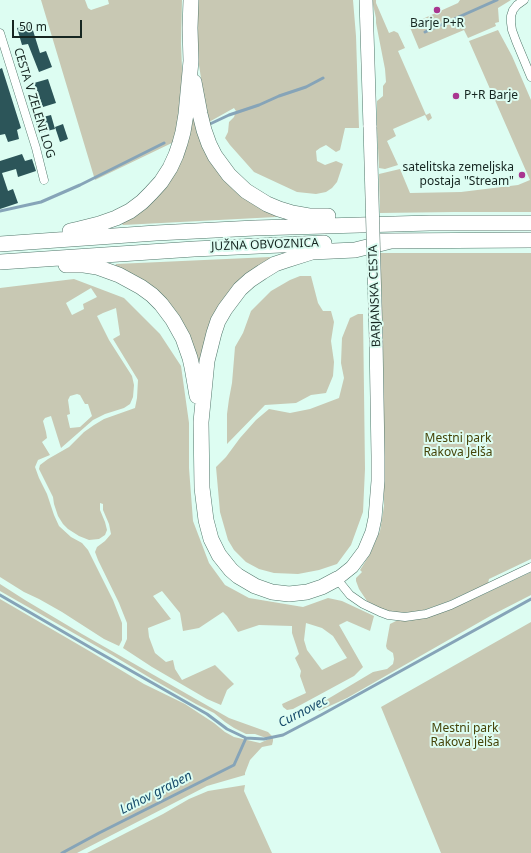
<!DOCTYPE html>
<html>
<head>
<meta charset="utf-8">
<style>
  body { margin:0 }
  #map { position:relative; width:531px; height:853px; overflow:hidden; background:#ddfdf2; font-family:"Noto Sans",sans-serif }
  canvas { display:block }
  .scale { position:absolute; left:12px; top:20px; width:70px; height:18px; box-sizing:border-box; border:2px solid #162621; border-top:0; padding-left:5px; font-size:12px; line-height:14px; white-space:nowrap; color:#162621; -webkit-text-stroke:3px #ddfdf2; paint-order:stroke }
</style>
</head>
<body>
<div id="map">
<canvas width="531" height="853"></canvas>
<div class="scale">50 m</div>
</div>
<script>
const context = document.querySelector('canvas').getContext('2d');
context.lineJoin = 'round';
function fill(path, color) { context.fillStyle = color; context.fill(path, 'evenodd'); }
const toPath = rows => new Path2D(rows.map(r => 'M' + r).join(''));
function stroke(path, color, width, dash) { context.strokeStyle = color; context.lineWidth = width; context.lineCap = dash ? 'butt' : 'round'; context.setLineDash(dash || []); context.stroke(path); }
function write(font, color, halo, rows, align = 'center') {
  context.font = font + ' "Noto Sans",sans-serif'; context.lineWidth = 4; context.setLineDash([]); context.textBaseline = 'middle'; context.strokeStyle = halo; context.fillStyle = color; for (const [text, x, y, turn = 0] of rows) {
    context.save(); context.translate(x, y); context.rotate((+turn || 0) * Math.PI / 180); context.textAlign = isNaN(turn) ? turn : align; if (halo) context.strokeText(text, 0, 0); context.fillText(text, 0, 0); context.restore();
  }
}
fill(toPath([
  [41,0,85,0,88,8,91,10,109,4,108,0,182,0,181,44,183,92,176,141,95,180],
  [198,0,353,0,356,36,359,128,345,128,340,150,336,152,326,145,320,148,316,151,317,161,325,165,336,161,343,164,337,182,332,188,326,192,316,194,297,192,254,172,230,145,225,138,228,132,229,122,234,117,236,111,234,108,209,122,204,98,199,65,197,35],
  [372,0,376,0,376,3,389,33,394,31,398,33,405,48,398,51,426,115,430,113,432,118,428,121,425,115,393,129,396,136,387,141,398,165,385,169,379,168,377,127,377,101,383,96,383,86,386,82,385,69,376,23,376,18],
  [460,0,511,0,498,8,499,22,495,23,496,26,468,38,464,30,419,49,409,25,458,3],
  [498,30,512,56,531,100,531,212,454,212,380,213,379,174,400,169,410,193,461,192,518,185,530,180,469,41],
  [193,104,199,133,278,215,276,217,123,225,122,224,122,222,144,208],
  [380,253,531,253,531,559,489,579,488,583,447,602,424,610,411,612,400,613,384,610,367,601,359,589,356,581,356,578,362,572,360,570,370,554,380,531,384,506,383,339],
  [270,257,271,258,248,273,200,377,193,348,115,266,116,264],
  [300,276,311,276,318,303,323,311,331,311,334,322,331,341,334,362,333,376,326,393,311,395,296,403,265,405,227,444,227,414,229,399,232,383,235,347,243,333,251,311,271,291,290,280],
  [74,279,124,298,160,334,181,366,189,423,189,468,193,521,209,563,225,585,249,598,303,607,328,598,342,601,374,616,370,631,347,621,339,625,363,667,354,676,306,702,293,709,287,710,283,707,282,704,306,693,300,676,301,671,295,658,299,654,292,633,292,626,259,625,238,632,227,616,223,612,199,628,183,631,180,613,162,591,153,596,171,619,148,628,149,637,155,653,166,662,173,660,175,669,182,680,215,665,234,684,227,690,221,705,207,699,152,667,123,648,127,639,127,623,119,603,98,560,95,552,97,547,105,541,111,534,109,524,103,510,103,504,100,503,100,510,105,522,107,530,105,535,99,539,89,540,79,536,68,529,63,524,58,516,54,504,53,497,39,469,40,465,48,459,69,447,84,432,94,425,104,419,135,408,137,398,138,380,113,339,120,335,116,308,103,313,97,316,109,340,132,376,134,385,133,397,130,404,124,408,105,414,93,420,61,448,51,416,45,418,43,421,46,432,47,438,42,442,50,455,38,460,35,467,39,478,47,494,54,515,59,526,71,537,82,543,88,550,113,600,122,623,122,640,119,646,104,639,62,612,39,599,24,592,0,577,0,288],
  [91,288,97,297,83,304,84,309,72,315,66,303],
  [77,394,80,395,85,404,88,404,92,416,80,427,70,428,67,415,70,414,68,400,70,396],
  [306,623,322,628,333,636,347,658,322,670,307,650,304,640],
  [358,314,363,314,365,469,363,512,351,545,337,564,319,570,298,574,274,573,259,569,246,562,234,550,228,540,220,512,216,467,226,457,240,438,256,420,269,409,290,413,310,409,339,398,344,378,341,363,342,338,350,318],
  [531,572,531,595,492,615,347,698,319,711,316,706,373,672,387,669,393,664,394,659,393,653,387,649,386,646,390,624,398,620,408,621,427,617,449,610,480,596],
  [0,584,25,600,82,634,229,718,268,732,273,737,273,741,272,745,262,747,250,760,245,773,245,775,207,786,77,853,0,853,0,599,91,652,144,684,185,704,214,723,225,732,234,737,260,743,269,739,255,734,246,734,234,728,225,722,214,713,196,704,152,679,112,655,0,591],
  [531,622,531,853,441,853,381,707],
  [245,785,244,791,272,853,87,853,163,814,189,799,208,791]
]), '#c8c8b3');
stroke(toPath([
  [425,32,497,0],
  [210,124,229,115,259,105,279,96,306,87,323,78],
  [0,211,41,202,80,185,164,143],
  [0,595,98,652,207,714,227,729,246,738,264,739,283,735,321,715,531,599],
  [62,853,99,833,234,765,246,738]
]), '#86a4b8', 3);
fill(toPath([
  [31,24,40,53,46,51,52,67,39,72,28,44,22,45,17,28],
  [2,68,21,128,17,130,19,139,8,142,5,134,0,135,0,69],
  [48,79,56,103,43,107,34,83],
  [51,115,55,129,39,133,35,119],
  [63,124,68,139,60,142,55,127],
  [22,154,25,161,32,159,36,171,18,177,16,169,2,173,8,191,13,189,18,203,0,209,0,161]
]), '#2c5559');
const street = toPath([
  [524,0,517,5,513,10,511,16,511,23,512,30,516,41,531,77],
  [0,33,36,148,44,180],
  [337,579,350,595,363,604,380,612,388,615,405,617,426,614,451,605,531,567]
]);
const primary = toPath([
  [366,0,370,127],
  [337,579,352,567,364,551,372,532,375,518,378,481,378,456,376,339]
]);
const highway = toPath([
  [194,82,200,114,204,130,209,144,215,156,229,175,246,191,267,204,279,209,292,213,309,216,328,216],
  [70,231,79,229,99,224,116,218,130,211,142,202,151,193,161,182,170,168,176,155,180,143,183,132,186,114,191,61,190,28,191,0],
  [380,241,531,240],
  [0,244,156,233,255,228,430,223,531,223],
  [0,262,194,249,324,243],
  [66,265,84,265,97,267,119,275,141,287,152,295,161,304,173,320,183,338,190,358,192,367,197,396],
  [337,579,322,587,307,592,289,594,272,592,255,586,238,576,231,570,219,555,211,539,206,520,202,488,201,422,207,361,214,333,218,321,225,309,240,289,250,280,262,272,275,264,287,260,312,252,355,250,391,241]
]);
stroke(street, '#52776b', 9);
stroke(primary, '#52776b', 14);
stroke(highway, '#52776b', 16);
stroke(street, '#fff', 8);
stroke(primary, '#fff', 13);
stroke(highway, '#fff', 15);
const primaryBridge = toPath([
  [370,127,376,339]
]);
stroke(primaryBridge, '#52776b', 14, []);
stroke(primaryBridge, '#fff', 13);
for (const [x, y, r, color] of [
  [437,10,4,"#a93690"],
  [456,96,4,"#a93690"],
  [522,175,4,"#a93690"]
]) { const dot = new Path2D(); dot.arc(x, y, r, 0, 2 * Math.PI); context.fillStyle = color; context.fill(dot); stroke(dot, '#ddfdf2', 1.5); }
write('12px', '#162621', '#ddfdf2', [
  ["Barje P+R",437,24],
  ["P+R Barje",464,96,"left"],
  ["satelitska zemeljska",514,168,"right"],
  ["postaja \"Stream\"",514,182,"right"]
]);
write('12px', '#162621', '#ddfdf2', [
  ["CESTA V ZELENI LOG",34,103,73],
  ["JUŽNA OBVOZNICA",265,245,-2],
  ["BARJANSKA CESTA",375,296,-92]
]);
write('12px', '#454308', '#ddfdf2', [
  ["Mestni park",458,439],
  ["Rakova Jelša",458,453],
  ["Mestni park",465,729],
  ["Rakova jelša",465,743]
]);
write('italic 13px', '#184c6b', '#ddfdf2', [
  ["Curnovec",303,712,-27],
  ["Lahov graben",156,793,-27]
]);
</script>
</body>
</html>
